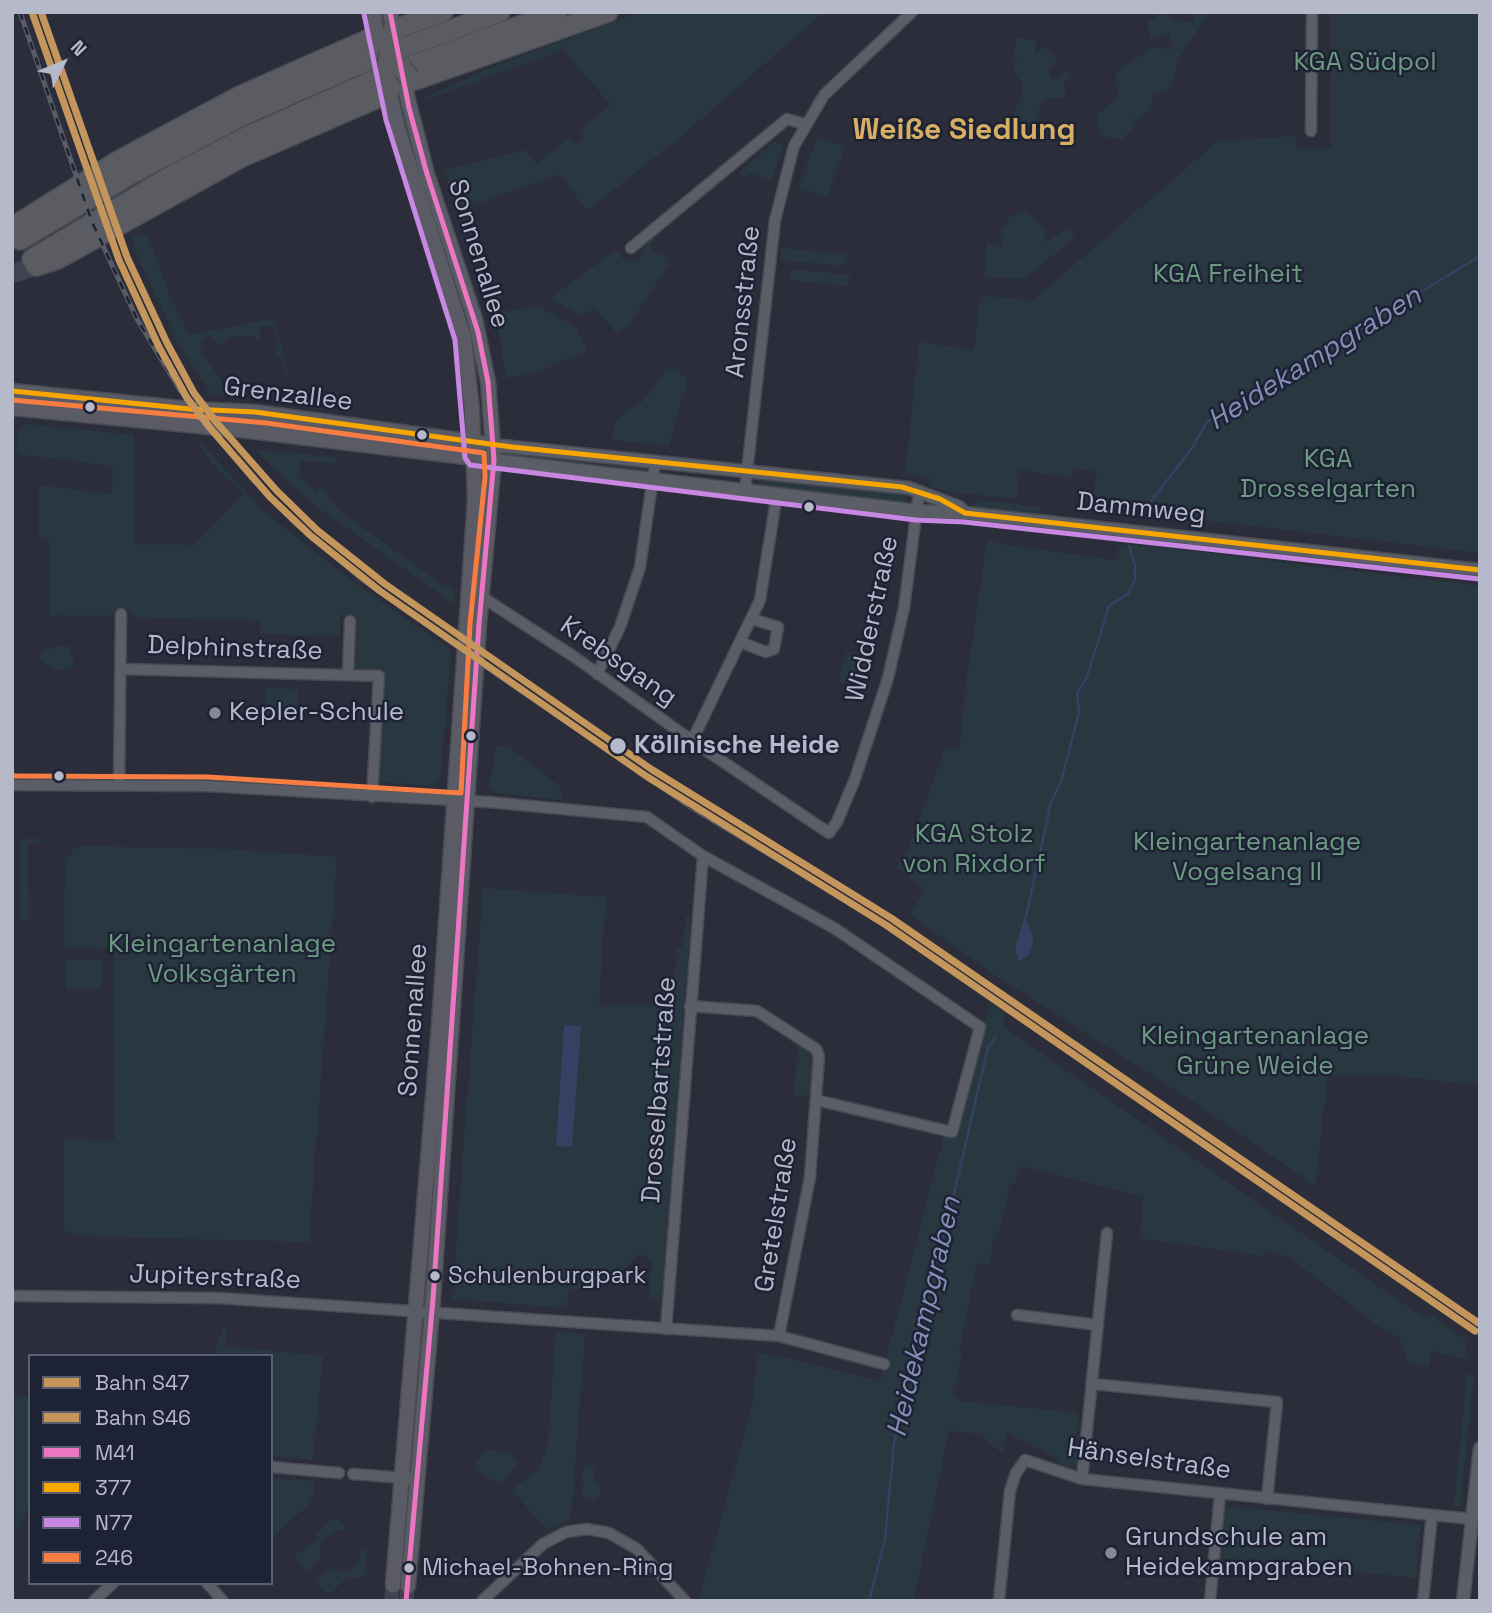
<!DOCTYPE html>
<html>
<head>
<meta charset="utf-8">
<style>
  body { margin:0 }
  #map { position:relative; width:1492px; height:1613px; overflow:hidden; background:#2b2e3a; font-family:"Space Grotesk",sans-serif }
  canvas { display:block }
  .frame { position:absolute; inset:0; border:14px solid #b5b9ca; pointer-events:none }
  .legend { position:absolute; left:28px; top:1354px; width:245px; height:231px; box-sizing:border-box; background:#1e2235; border:2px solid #5a5e71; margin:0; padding:9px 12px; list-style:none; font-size:21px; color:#b5b9ca }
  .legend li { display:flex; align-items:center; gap:14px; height:35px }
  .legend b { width:35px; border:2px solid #5a5e71 }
  .north { position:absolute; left:28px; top:28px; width:70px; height:70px; -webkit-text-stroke:5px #1e2235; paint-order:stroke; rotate:47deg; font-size:19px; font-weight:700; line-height:28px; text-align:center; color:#b5b9ca }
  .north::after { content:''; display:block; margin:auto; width:24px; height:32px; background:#b5b9ca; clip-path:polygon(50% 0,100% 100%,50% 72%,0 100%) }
</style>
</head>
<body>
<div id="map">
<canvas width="1492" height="1613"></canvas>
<div class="frame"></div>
<ul class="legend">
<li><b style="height:9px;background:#c4965b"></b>Bahn S47</li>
<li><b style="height:9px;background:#c4965b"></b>Bahn S46</li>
<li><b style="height:9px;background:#ec76c2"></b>M41</li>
<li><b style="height:9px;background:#f7a600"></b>377</li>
<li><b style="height:9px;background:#c787e3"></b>N77</li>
<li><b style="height:9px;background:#f77d43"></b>246</li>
</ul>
<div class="north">N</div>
</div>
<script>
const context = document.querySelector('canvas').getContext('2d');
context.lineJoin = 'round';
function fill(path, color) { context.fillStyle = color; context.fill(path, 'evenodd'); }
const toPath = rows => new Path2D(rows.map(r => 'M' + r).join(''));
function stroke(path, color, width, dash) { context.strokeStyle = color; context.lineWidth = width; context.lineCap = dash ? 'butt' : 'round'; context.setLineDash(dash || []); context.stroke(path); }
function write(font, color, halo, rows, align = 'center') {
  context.font = font + ' "Space Grotesk",sans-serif'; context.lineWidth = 5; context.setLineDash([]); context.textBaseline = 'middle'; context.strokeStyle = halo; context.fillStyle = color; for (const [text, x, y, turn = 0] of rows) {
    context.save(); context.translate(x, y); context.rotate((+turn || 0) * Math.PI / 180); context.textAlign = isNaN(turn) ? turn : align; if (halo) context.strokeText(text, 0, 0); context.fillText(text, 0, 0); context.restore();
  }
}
fill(toPath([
  [640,12,830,12,823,13,682,136,587,211,560,174,457,211,444,170,525,150,537,164,570,137,575,144,583,137,579,130,611,105,563,50,426,100,426,97,485,70],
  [1158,12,1170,12,1170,20,1194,22,1195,12,1210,12,1181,55,1170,90,1155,95,1148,110,1140,118,1134,119,1132,129,1123,140,1102,136,1098,127,1098,113,1120,96,1115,83,1116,72,1154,47,1172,49,1170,33,1150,41,1147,22,1154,20],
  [1331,12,1480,12,1480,553,1091,507,1097,472,1074,468,1072,478,1020,470,1017,499,949,492,929,486,930,478,905,475,919,342,974,350,980,296,1033,300,1218,141,1295,136,1296,149,1331,148],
  [1016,38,1037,40,1035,55,1045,46,1058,60,1050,69,1051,78,1061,76,1064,71,1071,75,1064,84,1066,97,1044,99,1033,126,1013,117,1022,94,1021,83,1012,67,1020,63,1013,61],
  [818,136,846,147,826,198,798,187],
  [775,141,783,146,771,182,751,173,746,177,737,173],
  [1019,211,1028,212,1045,230,1044,243,1069,228,1075,237,1025,279,984,277,987,242,1003,248,1000,232,1010,217],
  [132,235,148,235,171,299,189,335,274,318,288,373,285,374,281,356,273,357,277,345,273,325,260,327,261,340,254,339,254,336,231,337,221,345,209,336,200,343,205,348,201,352,233,397,211,394,177,342,136,253],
  [654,238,656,241,650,246,658,256,664,252,670,264,627,327,617,334,595,308,583,316,550,298,616,250,623,259,636,261,643,255,645,245],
  [781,248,846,254,844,266,780,260],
  [790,269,850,275,848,286,789,280],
  [538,306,576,327,587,351,532,374,506,378,495,313],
  [676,369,688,379,669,446,611,440,614,424,623,413,642,402,667,370],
  [25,424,134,435,134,544,194,545,243,494,212,463,197,442,202,444,262,510,359,586,451,650,441,776,433,786,378,782,382,671,355,670,357,618,340,615,340,636,260,634,259,621,133,617,132,610,113,611,113,616,50,615,49,541,39,539,39,485,112,494,113,466,17,454,17,431],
  [255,450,337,457,336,464,301,461,299,477,318,493,319,484,341,512,443,585,452,586,454,604,309,501],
  [516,451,647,467,646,474,516,461],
  [762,476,899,492,906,499,905,504,761,488],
  [976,500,1040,507,1039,513,1027,515,973,508],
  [987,539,1002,544,1115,560,1120,545,1149,546,1480,586,1480,1085,1394,1076,1328,1075,1315,1186,1194,1102,999,978,910,915,925,889,896,868,908,850,945,749,960,749,964,696],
  [56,646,68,646,73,658,73,667,57,671,39,659,41,652],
  [847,651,871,658,863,688,838,682],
  [265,688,298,689,297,714,265,713],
  [496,746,509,747,561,787,563,800,495,793,489,787],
  [41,839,41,843,28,843,29,921,20,921,20,839],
  [83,846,226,849,337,857,309,1242,73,1236,64,1229,64,1139,113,1140,115,1137,114,949,64,948,65,861,75,847],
  [483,888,606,897,599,1005,672,1004,677,949,682,949,686,916,691,916,662,1300,649,1298,652,1261,639,1254,609,1284,591,1289,569,1289,567,1308,452,1299],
  [66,959,101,960,101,989,66,989],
  [990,1004,1003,1012,1005,1028,1424,1318,1429,1314,1466,1340,1469,1360,1431,1351,1429,1366,1408,1364,1400,1338,1383,1330,1289,1257,1264,1249,1263,1256,1139,1238,1143,1197,1022,1166,1014,1184,1010,1184,1007,1196,1009,1197,996,1239,993,1239,990,1265,977,1263,959,1352,962,1353,954,1395,961,1401,1078,1413,1075,1452,1081,1453,1080,1466,1077,1468,1060,1464,1059,1460,1007,1433,1002,1454,981,1434,949,1431,914,1600,698,1601,753,1403,757,1353,792,1359,880,1381,944,1136,953,1138],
  [798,1043,812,1055,810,1096,794,1095],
  [222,1329,227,1329,226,1346,323,1356,313,1460,271,1456,271,1356,214,1356],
  [556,1332,585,1334,571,1520,547,1529,511,1490,538,1470,547,1448],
  [1467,1374,1474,1375,1460,1507,1454,1507],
  [15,1396,30,1398,30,1505,16,1533],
  [494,1449,511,1456,518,1463,501,1485,477,1471,476,1463,484,1450],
  [587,1466,595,1467,594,1480,601,1489,599,1497,592,1501,584,1499,580,1491,584,1482,581,1473],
  [271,1478,314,1481,314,1494,310,1503,271,1539],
  [1223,1506,1421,1525,1416,1578,1219,1558],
  [335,1517,349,1531,337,1530,326,1536,320,1546,321,1558,307,1572,293,1557,319,1539,315,1534],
  [362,1547,367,1553,364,1578,347,1577,330,1594,327,1593,315,1581,329,1568,340,1572,352,1568,360,1559]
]), '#283740');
fill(toPath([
  [1025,915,1034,941,1029,955,1019,961,1015,949],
  [564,1025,581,1026,572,1147,556,1146]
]), '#374063');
stroke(toPath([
  [1142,513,1192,448,1207,422,1480,256],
  [1026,917,1051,802,1061,782,1079,712,1077,693,1087,677,1109,606,1128,594,1135,580,1135,565,1129,546],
  [869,1601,885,1539,894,1444,914,1338,954,1194,988,1047,996,1037]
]), '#374063', 2.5);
stroke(toPath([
  [391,1601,393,1585],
  [406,1601,408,1586]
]), '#404350', 14, [14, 7]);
stroke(toPath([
  [12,274,36,266]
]), '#404350', 19, [19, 10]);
const minor = toPath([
  [1311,131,1312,12],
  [631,248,787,119,804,124],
  [745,490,775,220,794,146,824,95,912,12],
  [482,597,573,656,701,747,829,833,837,822,855,779,888,678,904,608,919,492],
  [740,642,766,652,774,649,778,627,752,619],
  [121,669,379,676,372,797],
  [597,674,620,627,640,567,655,463],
  [348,675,350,621],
  [692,741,760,600,777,494],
  [12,785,207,786,488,802,647,817,703,856,834,928,980,1027,952,1132,816,1100],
  [119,785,121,614],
  [690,1006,757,1011,816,1049,819,1056,810,1177,779,1336],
  [12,1296,218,1298,779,1336,884,1364],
  [1017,1315,1098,1325],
  [666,1329,703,856],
  [1093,1384,1277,1402,1267,1499],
  [271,1467,339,1473],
  [353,1474,417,1479],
  [1082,1479,1107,1233],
  [207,1583,223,1601],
  [94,1601,113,1583],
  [482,1601,543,1544,566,1532,587,1529,609,1533,637,1549,685,1601],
  [999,1601,1010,1491,1016,1473,1025,1460,1082,1479,1472,1519],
  [1210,1601,1220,1495],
  [1423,1601,1432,1515]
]);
const tertiary = toPath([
  [493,445,909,488,959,507,965,513],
  [494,460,917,511,965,513,1480,570],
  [1463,1601,1480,1448]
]);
const secondary = toPath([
  [373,12,378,43],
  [390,12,395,38],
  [403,80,427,174,475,319,488,382,494,460,479,624,433,1299,408,1586],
  [388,86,398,129,464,338,472,409,475,500,439,1025,393,1585],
  [12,391,190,409,255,412,481,443],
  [12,408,241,430,482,459]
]);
const motorway = toPath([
  [389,52,393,30,443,12],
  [402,81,404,84,608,12],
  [14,230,22,221,118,161,242,95,376,36,389,52],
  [20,240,131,174,248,113,362,63,500,12],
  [32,259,178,172,248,136,376,79,557,12],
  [36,266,58,259,242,157,389,93,391,85]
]);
stroke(minor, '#474a53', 13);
stroke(tertiary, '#474a53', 15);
stroke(secondary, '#474a53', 17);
stroke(motorway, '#484a55', 22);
stroke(minor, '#5b5e67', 10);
stroke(tertiary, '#5b5e67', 12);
stroke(secondary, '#5a5b65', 14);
stroke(motorway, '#5b5c61', 19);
const rail = toPath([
  [20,12,92,222,137,319,180,390,203,421,253,480,295,523,363,580,492,671,689,806,880,921,1480,1334]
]);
stroke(rail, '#5a5c65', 5);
stroke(rail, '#1e2235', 2.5, [8]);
const motorwayBridge = toPath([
  [401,67,409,78],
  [386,76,389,52]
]);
stroke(motorwayBridge, '#484a55', 22, []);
stroke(motorwayBridge, '#5b5c61', 19);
stroke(toPath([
  [390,12,409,108,427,174,478,332,488,382,494,460,479,624,433,1299,406,1601]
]), '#ec76c2', 5);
stroke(toPath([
  [12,391,190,409,255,412,512,447,902,487,940,499,965,513,1480,570]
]), '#f7a600', 5);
stroke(toPath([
  [364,14,386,120,455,340,465,458,470,465,916,520,964,522,1479,579]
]), '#c787e3', 5);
stroke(toPath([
  [12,400,266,423,484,453,485,477,470,624,461,793,208,777,12,776]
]), '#f77d43', 5);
stroke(toPath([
  [41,12,127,257,167,343,194,393,217,423,277,491,317,530,385,584,651,769,891,918,1480,1324]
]), '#c4965b', 7);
stroke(toPath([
  [33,15,119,260,159,347,187,398,210,428,270,497,311,536,380,591,646,776,886,925,1475,1331]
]), '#c4965b', 7);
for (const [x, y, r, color] of [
  [90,407,6,"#b5b9ca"],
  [422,435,6,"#b5b9ca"],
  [809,507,6,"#b5b9ca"],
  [215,713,7,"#858898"],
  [471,736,6,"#b5b9ca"],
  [618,746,9,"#b5b9ca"],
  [59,776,6,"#b5b9ca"],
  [435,1276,6,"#b5b9ca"],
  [1111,1553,7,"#858898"],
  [409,1568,6,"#b5b9ca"]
]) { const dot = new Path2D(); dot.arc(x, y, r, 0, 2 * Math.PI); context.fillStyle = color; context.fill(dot); stroke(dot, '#1e2235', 2.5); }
write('24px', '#b5b9ca', '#1e2235', [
  ["Schulenburgpark",448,1276],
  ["Michael-Bohnen-Ring",422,1568]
], 'left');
write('26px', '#6c9b81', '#1e2235', [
  ["KGA Südpol",1365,63],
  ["KGA Freiheit",1228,275],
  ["KGA",1328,460],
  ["Drosselgarten",1328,490],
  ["KGA Stolz",974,835],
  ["von Rixdorf",974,865],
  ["Kleingartenanlage",1247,843],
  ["Vogelsang II",1247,873],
  ["Kleingartenanlage",222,945],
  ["Volksgärten",222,975],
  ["Kleingartenanlage",1255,1037],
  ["Grüne Weide",1255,1067]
]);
write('26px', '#b5b9ca', '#1e2235', [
  ["Sonnenallee",478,254,73],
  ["Aronsstraße",744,302,-84],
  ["Grenzallee",288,395,7],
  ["Dammweg",1141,509,6],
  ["Widderstraße",873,619,-78],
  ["Delphinstraße",235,649,2],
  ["Krebsgang",618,662,35],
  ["Sonnenallee",414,1020,-86],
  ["Drosselbartstraße",660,1090,-86],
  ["Gretelstraße",777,1215,-81],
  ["Jupiterstraße",215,1278,2],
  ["Hänselstraße",1149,1460,8]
]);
write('26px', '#b5b9ca', '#1e2235', [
  ["Kepler-Schule",229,713],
  ["Grundschule am",1125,1538],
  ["Heidekampgraben",1125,1568]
], 'left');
write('bold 26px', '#b5b9ca', '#1e2235', [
  ["Köllnische Heide",634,746]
], 'left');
write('italic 28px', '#848eb6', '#1e2235', [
  ["Heidekampgraben",1315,359,-32],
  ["Heidekampgraben",925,1317,-77]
]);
write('bold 30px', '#d6af64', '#1e2235', [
  ["Weiße Siedlung",964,131]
]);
</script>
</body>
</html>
